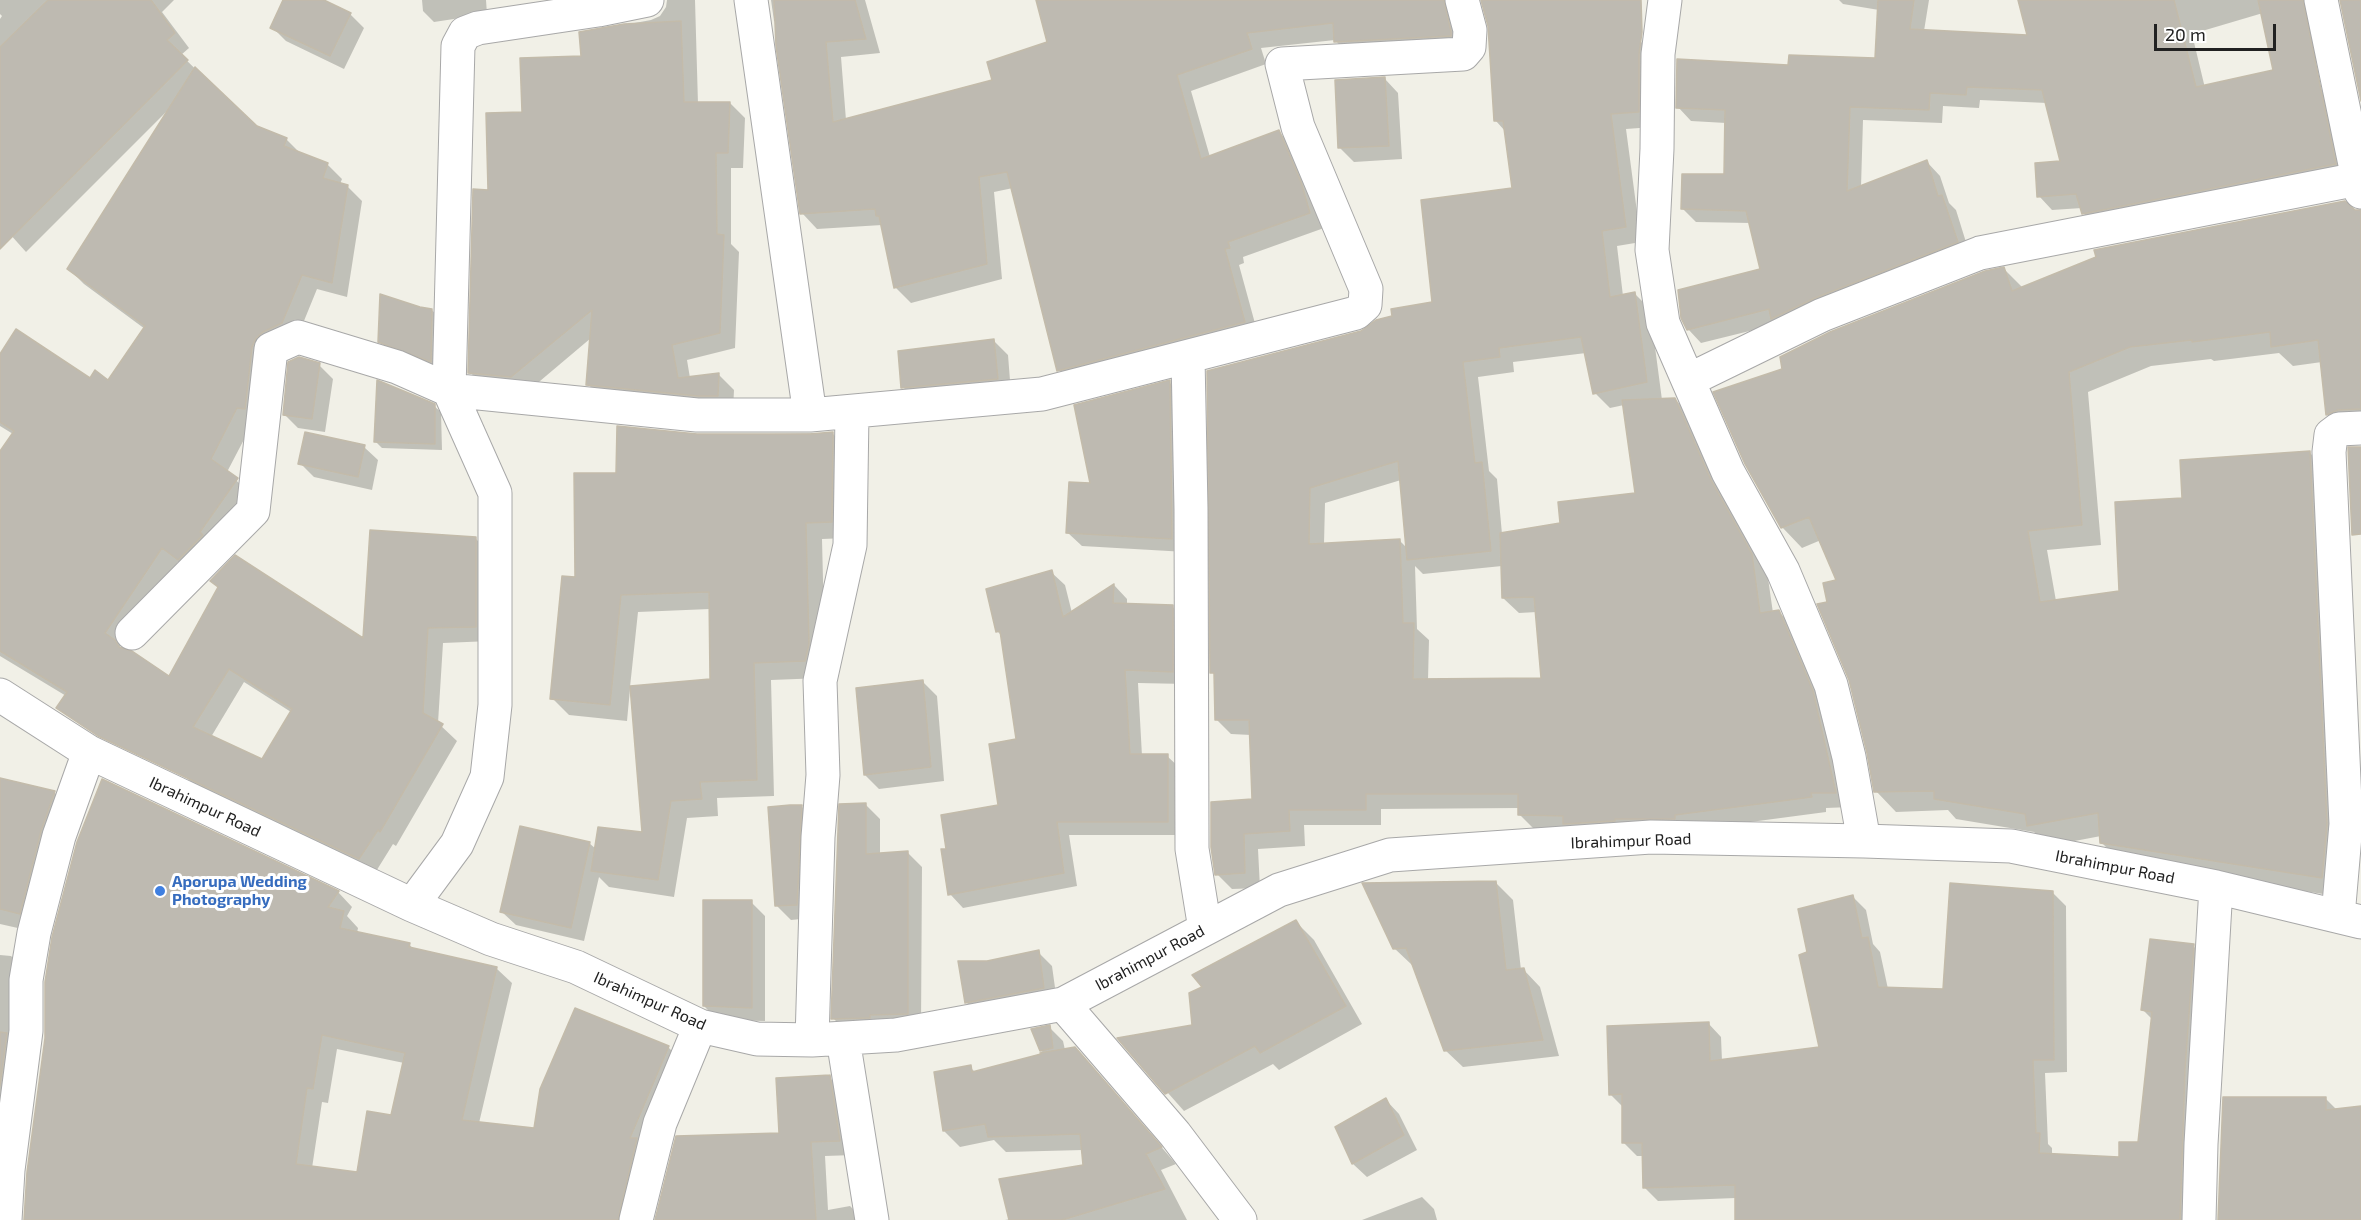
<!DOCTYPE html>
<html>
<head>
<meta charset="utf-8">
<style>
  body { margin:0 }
  #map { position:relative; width:2361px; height:1220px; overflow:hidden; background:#f1f0e7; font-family:"Exo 2",sans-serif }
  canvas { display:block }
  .scale { position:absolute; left:2154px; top:24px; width:122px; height:27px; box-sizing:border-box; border:3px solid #212121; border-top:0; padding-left:8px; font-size:18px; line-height:21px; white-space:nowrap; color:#212121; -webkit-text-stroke:4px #fff; paint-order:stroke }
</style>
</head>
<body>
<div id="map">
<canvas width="2361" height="1220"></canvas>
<div class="scale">20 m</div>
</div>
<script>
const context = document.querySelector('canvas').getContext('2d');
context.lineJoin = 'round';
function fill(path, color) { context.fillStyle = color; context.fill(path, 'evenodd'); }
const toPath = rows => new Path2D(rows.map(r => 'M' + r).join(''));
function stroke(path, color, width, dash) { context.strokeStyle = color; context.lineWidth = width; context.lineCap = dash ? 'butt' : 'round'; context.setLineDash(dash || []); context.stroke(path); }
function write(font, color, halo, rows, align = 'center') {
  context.font = font + ' "Exo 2",sans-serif'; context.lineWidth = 6; context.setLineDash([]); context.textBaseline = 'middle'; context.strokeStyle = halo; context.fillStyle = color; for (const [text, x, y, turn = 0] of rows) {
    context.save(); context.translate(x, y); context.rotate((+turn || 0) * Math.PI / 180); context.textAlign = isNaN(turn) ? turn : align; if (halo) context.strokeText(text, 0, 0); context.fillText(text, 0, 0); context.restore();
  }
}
fill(toPath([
  [0,0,174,0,162,12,189,48,181,55,256,128,286,139,302,155,327,164,342,179,340,184,347,186,362,201,347,297,317,289,297,338,227,472,252,495,194,574,178,562,120,647,170,678,219,588,212,581,364,640,476,539,491,554,491,641,443,643,438,723,457,741,396,846,393,844,375,873,199,790,184,775,187,769,0,656,0,454,13,434,0,426,0,356,91,380,109,382,145,329,84,284,69,269,169,109,26,252,0,223,0,19,2,16,0,14],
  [244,682,291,712,262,761,211,737],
  [285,0,320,0,350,14,364,28,344,69,286,41,272,27],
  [422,0,486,0,487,14,434,22,423,11],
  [667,0,695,0,698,104,730,103,745,118,743,168,731,168,731,244,739,252,735,348,687,360,690,378,718,374,734,390,733,411,603,400,588,384,591,338,527,392,485,388,470,372,490,192,524,113,583,58,580,33,651,20,660,16,666,7],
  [771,0,865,0,880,53,841,57,846,120,994,81,1049,43,1038,0,1467,0,1465,51,1351,57,1335,40,1261,48,1266,64,1191,91,1210,157,1279,132,1294,147,1324,228,1243,257,1244,263,1239,265,1259,338,1074,385,1059,370,1013,188,994,192,1002,279,911,303,895,287,882,225,817,229,802,213,777,23,774,21],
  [1483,0,1566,0,1640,41,1656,56,1653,127,1626,129,1641,242,1617,246,1623,296,1634,293,1650,309,1662,400,1675,399,1690,415,1767,571,1773,613,1779,612,1794,627,1828,708,1851,807,1826,808,1826,812,1690,830,1535,830,1519,814,1519,808,1381,809,1381,825,1304,825,1305,846,1258,849,1260,888,1232,889,1217,874,1253,800,1251,735,1231,734,1216,719,1216,676,1212,672,1361,333,1434,303,1514,189,1505,131,1496,121,1490,25],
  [1586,353,1595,393,1610,408,1624,405,1637,494,1561,524,1502,534,1497,479,1489,471,1478,377,1514,372,1513,362],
  [1401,480,1407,548,1400,541,1324,544,1325,503],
  [1415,566,1423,574,1502,566,1503,598,1519,613,1537,612,1542,679,1428,680,1429,640,1417,629],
  [1839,0,1929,0,1924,31,2029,36,2029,0,2321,0,2324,59,2287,77,2263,13,2192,34,2211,113,2319,89,2333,102,2349,178,2097,227,2083,213,2082,208,2052,210,2039,196,2061,162,2047,103,1980,100,1979,108,1943,106,1942,123,1863,120,1861,187,1927,162,1940,176,1949,203,1956,210,1970,255,1778,324,1701,343,1688,329,1761,270,1751,223,1696,222,1683,209,1726,176,1726,123,1691,121,1678,107,1790,66,1877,60,1879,10,1843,4],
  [1385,79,1398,93,1402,159,1354,162,1340,148],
  [2361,219,2361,430,2347,434,2327,415,2322,362,2293,366,2279,353,2214,361,2211,359,2151,366,2088,392,2101,545,2047,550,2056,601,2121,592,2183,500,2310,453,2330,473,2342,897,2121,862,2101,842,2101,836,2048,846,2034,832,1956,819,1948,810,1896,812,1876,791,1869,752,1828,603,1838,581,1821,540,1802,548,1782,527,1784,370,2004,269,2023,288],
  [420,309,432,310,438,317,437,367,387,348,380,341],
  [994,341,1008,355,1011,393,916,401,903,387],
  [319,365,333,379,325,432,298,428,284,414],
  [1169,382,1183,396,1186,552,1082,546,1068,533,1092,485],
  [434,406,441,412,442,450,382,448,376,442],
  [832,433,849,450,848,538,822,539,825,662,822,678,771,680,774,796,717,798,718,816,687,818,674,897,609,887,599,877,584,941,516,925,502,912,589,843,596,849,643,834,632,689,630,689,627,721,569,715,552,698,576,579,617,474,697,435],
  [710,609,712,681,630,687,638,612],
  [364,447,378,460,372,490,314,477,300,463],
  [1051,572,1065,585,1072,613,1114,585,1127,599,1127,605,1172,606,1186,620,1186,684,1138,683,1142,756,1167,756,1181,769,1181,835,1069,835,1077,886,963,908,950,894,948,850,999,806,1018,740,1003,637,997,631],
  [923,682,937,696,944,781,879,789,865,775],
  [0,779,54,792,75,813,40,933,0,924],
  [93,802,338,892,352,907,347,916,358,928,357,933,409,944,414,950,497,969,512,983,479,1123,535,1130,576,1010,669,1048,683,1062,635,1220,25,1220,78,842],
  [337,1049,404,1063,392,1116,358,1173,312,1168,322,1102,328,1103],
  [866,805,880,819,880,854,908,853,922,867,921,1027,847,1032,833,1018],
  [801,806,815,820,811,918,791,920,777,906],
  [1496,883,1513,900,1521,970,1523,969,1540,987,1559,1056,1463,1067,1445,1050,1414,965,1412,965,1394,948],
  [2052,892,2066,906,2067,1072,2045,1073,2048,1144,2052,1148,2052,1155,2120,1158,2140,1144,2152,1019,2143,1010,2193,946,2207,959,2193,1220,1737,1220,1736,1198,1658,1201,1645,1188,1644,1156,1637,1156,1624,1143,1623,1107,1610,1094,1708,1023,1721,1037,1722,1061,1821,1048,1809,954,1853,897,1866,910,1873,944,1880,952,1888,989,1944,991],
  [751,902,765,916,765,1021,718,1020,704,1006],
  [1296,922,1314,940,1362,1024,1279,1070,1273,1064,1184,1111,1120,1039,1194,1026,1205,988],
  [1038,952,1052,966,1057,1002,980,1016,966,1002,987,962],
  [0,955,11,956,25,970,0,1164],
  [1049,1027,1063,1041,1065,1050,1074,1048,1090,1064,1176,1164,1161,1170,1187,1220,1005,1220,1011,1219,1085,1166,1083,1150,1006,1152,994,1140,960,1147,944,1131,970,1067,976,1073,1044,1053,1041,1051],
  [829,1077,844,1092,854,1155,825,1156,828,1210,850,1206,864,1220,657,1220,780,1135],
  [2325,1098,2337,1110,2361,1108,2361,1220,2219,1220],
  [1386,1100,1399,1114,1417,1150,1367,1177,1353,1164,1337,1128],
  [1422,1197,1434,1209,1437,1220,1362,1220]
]), '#0003');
const building = toPath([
  [48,0,151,0,175,33,167,40,188,60,0,249,0,47,48,0],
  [283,0,324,0,351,13,330,56,270,28,283,0],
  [774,0,855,0,866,39,826,42,833,122,992,80,987,62,1047,42,1036,0,1444,0,1451,32,1451,36,1334,42,1333,23,1247,33,1252,49,1177,75,1201,159,1279,130,1301,182,1310,213,1228,242,1230,248,1225,249,1245,322,1057,371,1007,172,979,177,987,264,894,288,879,216,876,216,875,209,800,214,776,46,774,0],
  [1481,0,1641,0,1642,32,1639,54,1639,112,1611,114,1626,227,1602,231,1610,297,1635,292,1647,382,1593,394,1581,337,1499,348,1500,357,1463,362,1475,463,1482,462,1491,551,1407,560,1398,461,1310,488,1309,544,1400,539,1403,623,1414,623,1413,679,1541,678,1534,597,1502,598,1500,533,1560,523,1558,502,1635,493,1622,400,1675,398,1711,480,1752,554,1760,613,1779,610,1813,691,1836,793,1811,793,1812,797,1675,815,1675,819,1615,819,1615,821,1563,824,1563,816,1518,815,1518,794,1366,794,1366,810,1289,810,1290,831,1244,834,1245,873,1215,875,1211,847,1211,802,1252,799,1249,720,1215,720,1214,673,1210,673,1207,371,1361,331,1376,320,1392,316,1391,309,1432,302,1421,200,1512,188,1503,121,1494,121,1488,26,1481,0],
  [1878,0,1914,0,1910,29,2027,35,2018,0,2174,0,2196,87,2273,70,2258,0,2303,0,2336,164,2082,214,2076,194,2037,197,2035,163,2060,161,2042,90,1967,87,1966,95,1930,93,1929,110,1850,107,1847,191,1927,160,1938,196,1942,195,1958,242,1815,298,1771,319,1769,309,1687,330,1681,318,1678,290,1760,269,1746,211,1681,209,1682,174,1724,174,1725,110,1676,108,1677,59,1788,65,1789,55,1875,58,1878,0],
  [2340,0,2361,0,2361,101,2340,0],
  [681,21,684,102,730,102,728,153,716,153,717,234,724,235,720,333,672,345,678,378,719,373,718,396,698,396,586,385,592,310,511,377,468,373,473,189,488,190,486,113,522,112,520,58,581,56,579,32,624,24,681,21],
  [195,67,257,126,287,138,284,146,328,163,323,178,348,185,332,283,302,275,282,323,263,332,256,338,252,347,245,409,237,408,211,459,238,478,200,532,203,535,178,560,162,548,105,633,115,640,119,647,132,651,169,676,218,587,210,581,235,555,363,638,370,530,476,537,476,627,428,628,423,713,443,724,380,832,378,830,359,859,98,736,56,708,67,692,0,651,0,451,14,431,0,422,0,354,16,329,90,378,95,370,108,380,145,326,67,269,195,67],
  [229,669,292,709,262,759,193,727,229,669],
  [1385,77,1389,146,1338,148,1335,80,1385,77],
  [2345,201,2355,210,2361,210,2361,409,2338,410,2326,415,2318,340,2271,347,2270,332,2192,342,2192,340,2130,347,2069,372,2082,525,2028,531,2040,602,2119,591,2115,502,2182,498,2180,460,2310,451,2327,824,2322,878,2100,843,2098,813,2027,826,2025,814,1934,799,1934,791,1874,792,1867,753,1849,680,1817,604,1827,602,1823,583,1836,580,1809,517,1781,528,1745,464,1713,392,1782,369,1780,357,1830,332,1985,271,2004,267,2012,291,2096,257,2094,250,2345,201],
  [380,294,420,307,432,309,431,362,378,342,380,294],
  [994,339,998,379,901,388,898,351,994,339],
  [299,357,320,363,312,419,283,415,288,362,299,357],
  [377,380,435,404,435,444,374,442,377,380],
  [1170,380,1172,539,1066,533,1069,482,1090,483,1074,405,1170,380],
  [617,426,697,434,810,434,833,432,832,522,806,523,809,644,805,661,754,663,757,780,700,782,702,799,671,801,658,880,591,871,598,827,642,832,630,686,710,679,709,592,621,595,610,705,550,699,562,576,575,577,574,473,616,473,617,426],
  [305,432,365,445,358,477,298,464,305,432],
  [2348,447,2361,447,2361,534,2352,535,2348,447],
  [1052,570,1063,617,1114,584,1113,603,1173,605,1173,672,1125,670,1130,754,1168,754,1168,822,1057,822,1064,873,948,895,941,849,946,849,941,815,998,805,989,744,1016,739,1000,631,996,632,986,589,1052,570],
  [923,680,931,767,864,775,856,688,923,680],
  [0,778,55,791,41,831,20,914,0,909,0,778],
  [102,779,339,891,328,907,344,911,340,928,410,943,409,947,497,967,462,1120,534,1128,540,1089,575,1008,669,1046,630,1138,637,1138,618,1220,24,1220,27,1172,45,1038,45,982,52,937,77,842,102,779],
  [322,1035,405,1053,391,1115,367,1111,357,1172,296,1164,307,1088,313,1089,322,1035],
  [866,803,866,854,908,851,908,1014,870,1015,870,1018,831,1019,839,804,866,803],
  [790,805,802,805,797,905,775,906,768,807,790,805],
  [520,826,590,842,571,928,500,912,520,826],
  [1496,881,1506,970,1524,968,1543,1040,1444,1051,1406,948,1393,949,1362,883,1496,881],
  [1950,883,2053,891,2054,1060,2033,1060,2036,1133,2040,1133,2039,1153,2119,1157,2119,1142,2138,1142,2152,1012,2141,1010,2150,939,2194,944,2185,1069,2180,1220,1735,1220,1735,1185,1643,1188,1642,1143,1622,1143,1622,1094,1609,1095,1607,1026,1709,1022,1710,1061,1819,1047,1799,955,1807,952,1798,909,1853,895,1862,938,1868,937,1878,987,1943,989,1950,883],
  [703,900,752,900,752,1008,703,1006,703,900],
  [1296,920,1346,1006,1260,1053,1255,1046,1165,1094,1117,1038,1192,1025,1189,993,1202,987,1192,975,1296,920],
  [1039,950,1044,988,965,1003,958,961,987,961,1039,950],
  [1050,1025,1053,1048,1040,1051,1031,1029,1050,1025],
  [0,1032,7,1033,0,1086,0,1032],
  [1075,1047,1162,1147,1146,1154,1165,1189,1062,1220,1009,1220,999,1179,1083,1165,1080,1134,988,1137,985,1124,943,1131,934,1072,971,1065,972,1072,1041,1054,1040,1053,1075,1047],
  [830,1075,840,1141,811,1142,816,1220,655,1220,676,1136,779,1133,776,1078,830,1075],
  [2223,1097,2326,1097,2326,1110,2361,1106,2361,1220,2218,1220,2223,1097],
  [1386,1098,1404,1135,1352,1164,1335,1127,1386,1098]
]);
fill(building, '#bebab1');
stroke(building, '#c3bbaa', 1.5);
const minor = toPath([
  [751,0,810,415],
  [1665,0,1658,54,1657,149,1652,250,1663,323,1728,472,1783,571,1831,685,1849,757,1864,841],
  [2321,0,2358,179],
  [1188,357,1191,509,1192,849,1205,929],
  [1689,380,1822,315,1980,253,2358,179,2361,192],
  [132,633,253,511,271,349,298,337,397,367,449,390,697,415,810,415,1042,394,1356,313,1365,305,1366,289,1298,127,1282,64,1463,54,1469,47,1470,30,1462,0],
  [0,695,89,752,412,905,491,939,576,967,700,1026,757,1039,812,1040,896,1035,1063,1004,1279,890,1390,855,1651,837,1864,841,2011,846,2216,887,2361,922],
  [412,905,457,844,487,777,495,705,495,493,449,390,458,46,465,33,478,28,598,10,647,0],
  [2338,916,2346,824,2329,452,2331,435,2339,429,2361,428],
  [1063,1004,1175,1134,1240,1220],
  [843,1039,872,1220],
  [812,1040,818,837,823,775,820,681,850,545,852,413],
  [5,1220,8,1170,26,1031,26,980,34,933,59,836,89,752],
  [636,1220,660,1123,700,1026],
  [2199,1220,2201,1144,2216,887]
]);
stroke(minor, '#a8a8a8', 35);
stroke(minor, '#fff', 33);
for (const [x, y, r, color] of [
  [160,891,6,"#3f7fe0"]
]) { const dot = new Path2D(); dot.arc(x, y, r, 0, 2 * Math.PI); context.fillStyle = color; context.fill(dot); stroke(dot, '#fff', 2); }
write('16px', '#212121', '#fff', [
  ["Ibrahimpur Road",205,807,25],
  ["Ibrahimpur Road",1631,841,-2],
  ["Ibrahimpur Road",2115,867,11],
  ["Ibrahimpur Road",1150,958,-28],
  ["Ibrahimpur Road",650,1001,24]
]);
write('bold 16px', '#366cbe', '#fff', [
  ["Aporupa Wedding",172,882],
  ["Photography",172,900]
], 'left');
</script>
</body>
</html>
